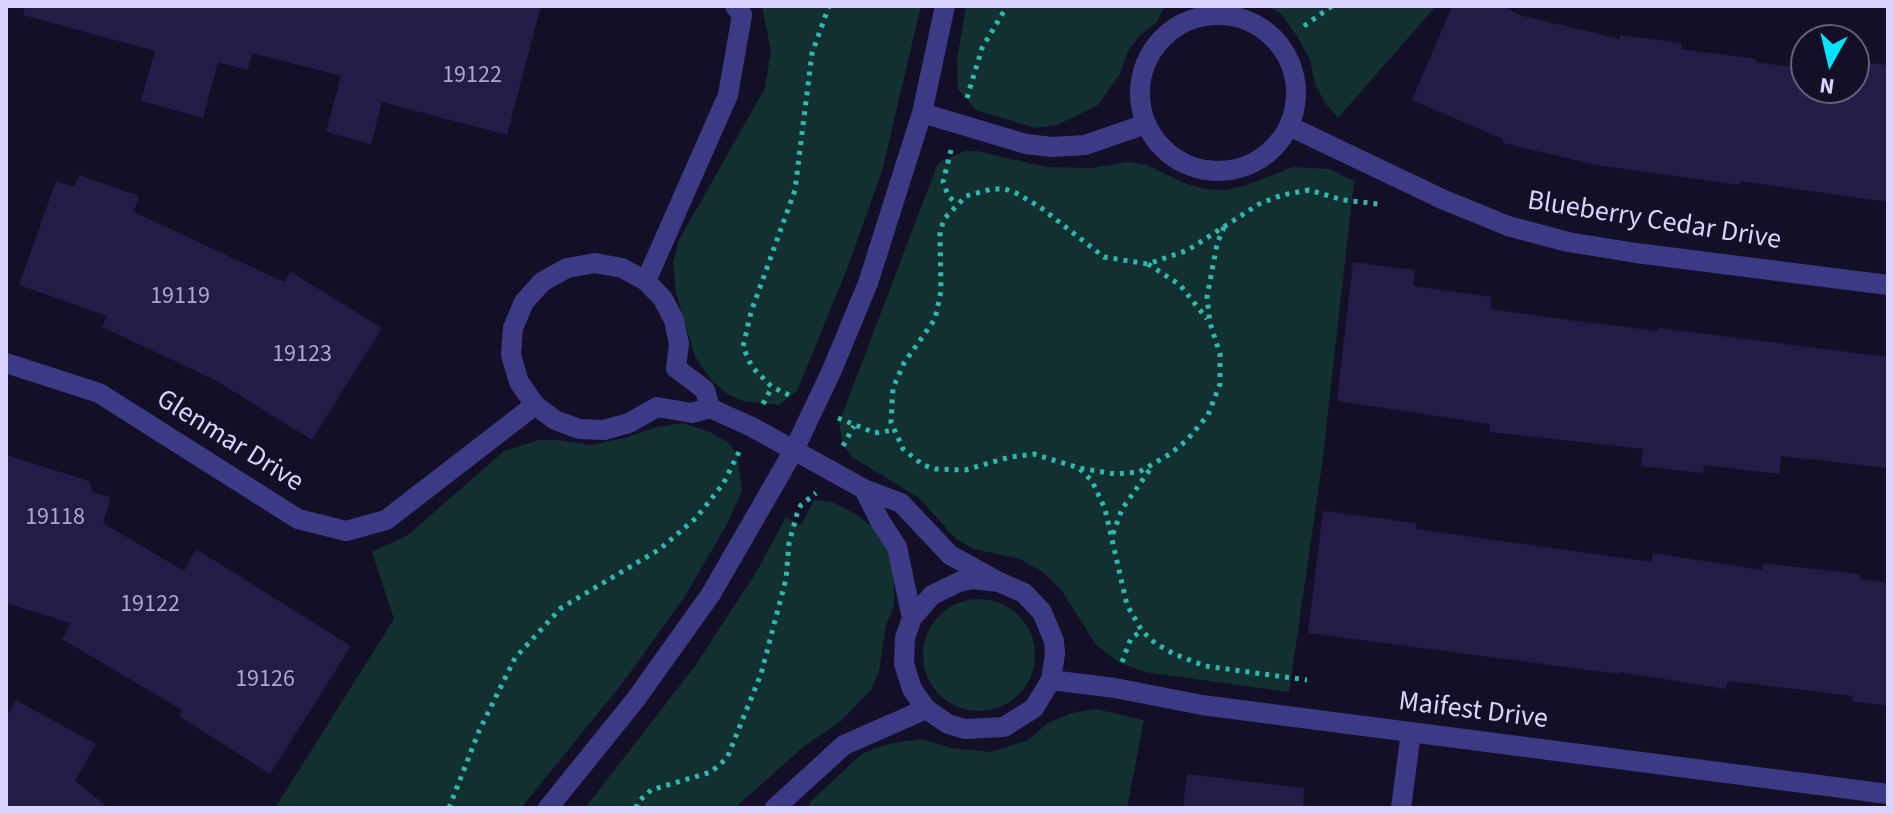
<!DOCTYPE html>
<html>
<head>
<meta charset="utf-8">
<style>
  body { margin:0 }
  #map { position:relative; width:1894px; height:814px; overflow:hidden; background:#130f26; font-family:"Source Sans 3",sans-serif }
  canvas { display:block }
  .frame { position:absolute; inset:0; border:8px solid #d9d4ff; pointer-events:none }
  .north { position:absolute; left:1790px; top:24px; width:80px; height:80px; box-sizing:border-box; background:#130f26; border:2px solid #625e7d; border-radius:50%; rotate:188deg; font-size:22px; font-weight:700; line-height:32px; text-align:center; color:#d9d4ff }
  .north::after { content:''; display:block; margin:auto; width:28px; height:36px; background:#00e5ff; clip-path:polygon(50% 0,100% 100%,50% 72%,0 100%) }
</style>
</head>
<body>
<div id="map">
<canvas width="1894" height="814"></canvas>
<div class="frame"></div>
<div class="north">N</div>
</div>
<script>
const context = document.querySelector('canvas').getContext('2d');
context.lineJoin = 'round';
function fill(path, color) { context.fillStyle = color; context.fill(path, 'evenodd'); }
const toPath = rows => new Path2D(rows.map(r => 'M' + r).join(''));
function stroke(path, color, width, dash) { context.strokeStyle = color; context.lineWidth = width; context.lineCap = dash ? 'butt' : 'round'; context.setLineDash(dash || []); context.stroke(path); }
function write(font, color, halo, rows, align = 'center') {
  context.font = font + ' "Source Sans 3",sans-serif'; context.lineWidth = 6; context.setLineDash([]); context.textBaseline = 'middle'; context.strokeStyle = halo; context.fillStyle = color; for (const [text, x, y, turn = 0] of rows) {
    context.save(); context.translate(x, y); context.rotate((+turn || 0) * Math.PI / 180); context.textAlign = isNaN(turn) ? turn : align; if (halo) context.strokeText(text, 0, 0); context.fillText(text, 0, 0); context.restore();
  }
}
fill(toPath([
  [762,6,921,6,882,171,847,269,797,391,779,405,743,401,729,395,711,380,695,356,676,293,673,262,679,240,765,88,771,51],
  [966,6,1165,6,1156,23,1140,35,1128,51,1120,74,1098,105,1057,125,1035,128,976,110,958,89,957,59],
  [1265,6,1436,6,1338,118,1325,103,1315,84,1310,60,1297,36,1280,13],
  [965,151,977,151,1046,167,1092,168,1128,162,1147,165,1184,183,1206,189,1224,190,1244,186,1293,167,1329,169,1354,181,1323,458,1289,692,1145,672,1120,663,1096,645,1062,591,1044,573,1020,559,974,549,956,539,919,498,852,457,843,445,839,423,936,168,941,161],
  [683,423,710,432,727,442,737,453,742,491,726,526,685,596,624,681,521,808,275,808,394,619,372,552,408,535,504,451,539,440,558,440,591,445,624,438,658,427],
  [814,500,832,502,857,515,875,529,889,550,894,577,894,606,886,625,879,671,871,690,841,721,803,747,735,808,585,808,695,666,757,571,786,517,801,525],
  '923 655a56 56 0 1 1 112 0a56 56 0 1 1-112 0Z',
  [1096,709,1144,720,1127,808,809,808,810,802,863,753,888,744,920,739,952,748,991,752,1028,740,1048,723,1072,713]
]), '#12302f');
fill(toPath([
  [25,6,541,6,507,135,382,102,371,144,326,132,341,76,252,53,248,70,218,62,203,118,141,101,155,51,23,15],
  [1452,6,1501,6,1523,16,1620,39,1620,35,1682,43,1681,49,1756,59,1756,62,1806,69,1806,88,1854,88,1854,61,1888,65,1888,202,1740,181,1740,185,1596,165,1503,143,1503,139,1412,100],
  [79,175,139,196,134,212,284,282,291,272,382,328,312,440,215,380,102,327,107,316,19,285,56,181,74,187],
  [1353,262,1415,270,1413,286,1492,297,1490,309,1569,320,1658,331,1658,328,1888,357,1888,468,1781,456,1779,474,1704,465,1703,473,1641,466,1643,449,1489,432,1490,424,1337,401],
  [6,455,89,481,92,492,111,497,103,523,184,571,196,549,351,646,270,774,179,716,182,710,62,639,71,623,6,603],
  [1323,511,1416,523,1416,529,1652,562,1653,553,1762,570,1763,563,1860,574,1860,579,1888,583,1888,706,1852,701,1853,696,1728,681,1726,689,1619,672,1619,674,1308,633],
  [16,700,96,744,75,781,109,808,6,808,6,718],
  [1187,774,1304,788,1303,808,1183,808]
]), '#241b47');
stroke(toPath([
  [1304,26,1332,6],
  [967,98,982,48,1007,6],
  [951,150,943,182,948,195,956,204],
  [1224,227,1217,244,1207,297,1210,323,1220,354,1220,384,1208,415,1187,440,1170,454,1139,472,1115,474,1079,468,1034,454,1010,457,965,470,935,469,923,465,903,449,891,422,893,388,904,363,935,319,941,291,940,232,944,219,966,196,992,189,1005,189,1016,193,1040,207,1104,257,1148,264,1188,250,1259,204,1282,195,1309,190,1343,200,1378,204],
  [1148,264,1180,285,1207,319],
  [789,395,772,387,752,367,743,347,751,312,795,190,812,53,829,6],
  [763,404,772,387],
  [838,418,875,433,893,430],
  [843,446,854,426],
  [1080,469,1092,481,1105,509,1127,605,1142,631,1155,643,1174,654,1205,666,1307,680],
  [1113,534,1122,509,1151,468],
  [1122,662,1131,638,1142,631],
  [449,808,479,731,515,658,561,608,660,549,696,518,723,484,739,452],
  [636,808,638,802,651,790,711,772,727,758,761,674,786,579,789,543,797,514,801,505,816,493]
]), '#2fb8b0', 5, [4, 6]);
stroke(toPath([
  '1140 93a78 78 0 1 1 156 0a78 78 0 1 1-156 0Z',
  [922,113,1026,144,1052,147,1085,145,1146,124],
  [1289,126,1442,199,1508,226,1568,242,1636,253,1888,285],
  [646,281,728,95,742,15,735,6],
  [6,363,99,393,298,519,346,531,386,520,535,405],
  [710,408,705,390,676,368,679,344,674,320,663,299,646,281,622,268,595,263,567,268,542,282,524,302,513,328,511,355,519,382,535,405,555,420,579,429,604,430,629,423,657,407,692,413,710,408,752,427,864,489,901,503,950,555,999,582],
  [864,489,880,521,897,547,912,618,905,638,904,664,912,689,926,709,948,724,965,729,1004,727,1034,708,1051,680,1055,654,1054,641,1042,612,1024,593,999,582,972,579,959,582,932,595,912,618],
  [1051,680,1115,688,1202,705,1888,794],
  [548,808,636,699,711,594,794,450,832,370,868,283,922,113,945,6],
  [775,808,844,745,926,709],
  [1401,808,1411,732]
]), '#3d3a85', 20);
write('24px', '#aca6d1', null, [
  ["19122",472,77],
  ["19119",180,298],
  ["19123",302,356],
  ["19118",55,519],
  ["19122",150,606],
  ["19126",265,681]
]);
write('28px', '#d9d4ff', '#130f26', [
  ["Blueberry Cedar Drive",1654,222,9],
  ["Glenmar Drive",229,442,32],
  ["Maifest Drive",1473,712,7]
]);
</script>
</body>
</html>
